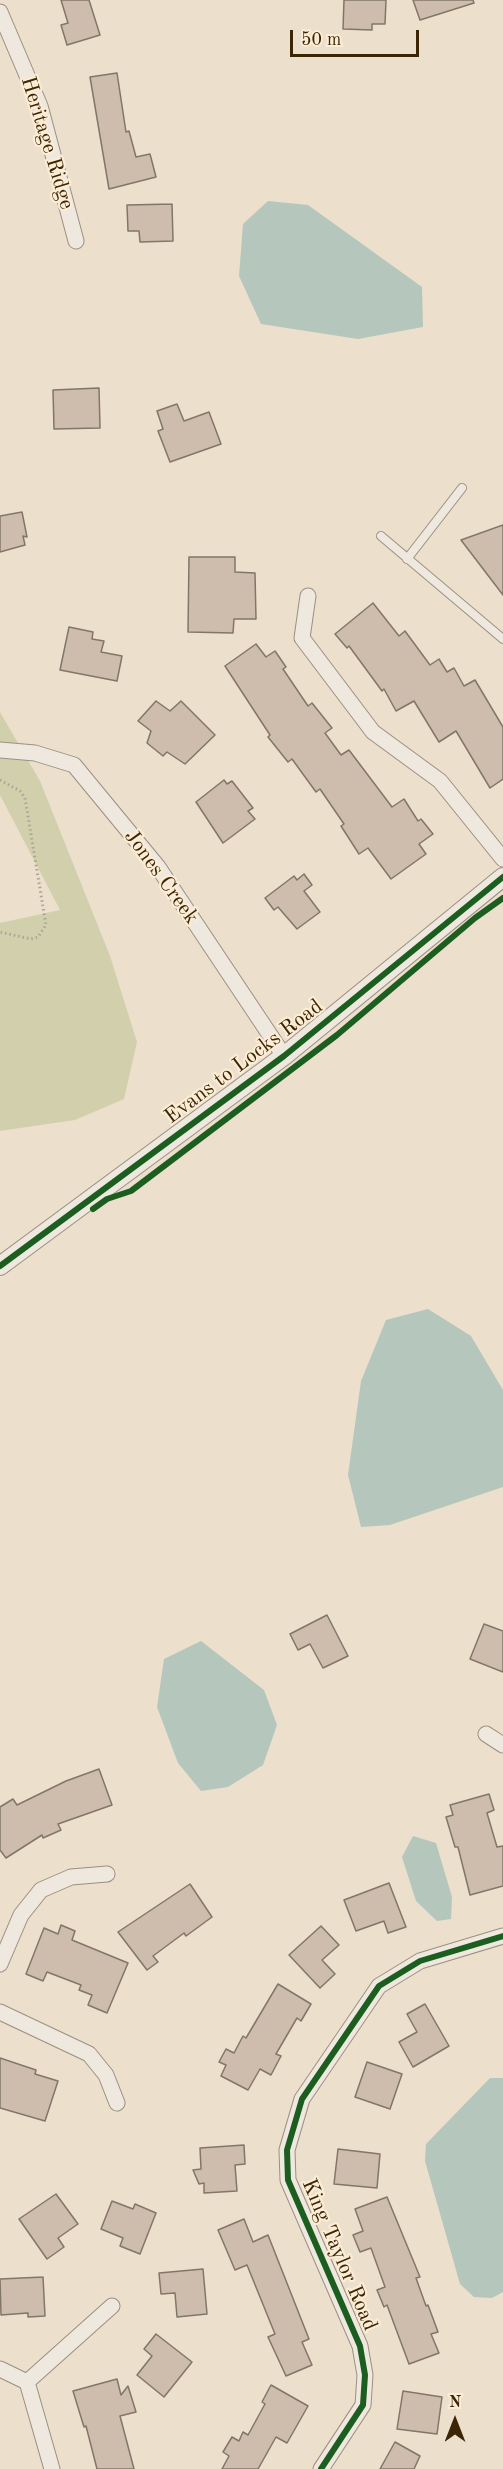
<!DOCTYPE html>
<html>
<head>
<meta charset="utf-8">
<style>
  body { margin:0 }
  #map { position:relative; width:503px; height:2469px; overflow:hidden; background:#ecdfcb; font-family:"Old Standard TT",serif }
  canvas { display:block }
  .north { position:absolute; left:425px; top:2391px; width:60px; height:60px; -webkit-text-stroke:4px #fbecd5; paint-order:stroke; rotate:0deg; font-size:16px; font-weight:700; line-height:24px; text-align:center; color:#3b2505 }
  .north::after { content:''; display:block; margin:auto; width:21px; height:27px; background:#3b2505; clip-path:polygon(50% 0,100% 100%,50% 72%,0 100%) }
  .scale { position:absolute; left:290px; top:30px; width:129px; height:27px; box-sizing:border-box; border:3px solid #3b2505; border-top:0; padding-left:8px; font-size:18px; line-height:21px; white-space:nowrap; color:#3b2505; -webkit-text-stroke:4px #fbecd5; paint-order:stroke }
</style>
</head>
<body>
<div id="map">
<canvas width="503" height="2469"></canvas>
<div class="north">N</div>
<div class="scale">50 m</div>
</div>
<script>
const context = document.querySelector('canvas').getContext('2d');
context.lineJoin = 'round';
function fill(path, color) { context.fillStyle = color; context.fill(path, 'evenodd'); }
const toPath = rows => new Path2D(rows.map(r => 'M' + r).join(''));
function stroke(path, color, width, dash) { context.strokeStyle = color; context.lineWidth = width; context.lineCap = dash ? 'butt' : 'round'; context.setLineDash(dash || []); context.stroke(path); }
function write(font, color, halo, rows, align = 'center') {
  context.font = font + ' "Old Standard TT",serif'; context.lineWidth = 4.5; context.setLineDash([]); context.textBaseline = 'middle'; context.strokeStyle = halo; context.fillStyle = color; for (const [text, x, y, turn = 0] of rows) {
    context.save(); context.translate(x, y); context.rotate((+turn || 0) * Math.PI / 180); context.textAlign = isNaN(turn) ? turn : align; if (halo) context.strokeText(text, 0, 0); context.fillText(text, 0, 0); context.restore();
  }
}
fill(toPath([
  [0,712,40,781,110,956,137,1042,124,1099,75,1120,0,1131,0,923,60,910,0,795]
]), '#d2d0ac');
fill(toPath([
  [268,201,308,205,422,287,423,327,358,339,261,324,239,276,243,224],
  [428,1309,471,1336,503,1390,503,1487,390,1525,361,1527,348,1475,361,1381,386,1320],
  [201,1641,264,1690,277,1725,263,1765,228,1787,201,1791,178,1763,157,1707,164,1659],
  [413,1836,436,1843,452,1897,451,1919,437,1921,416,1901,402,1857],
  [490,2078,503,2078,503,2292,492,2298,474,2297,460,2284,425,2161,426,2144]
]), '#b5c7bc');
const building = toPath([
  [61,0,89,0,100,35,67,45,61,25,68,23,61,0],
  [344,0,386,0,385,24,372,24,372,30,343,29,344,0],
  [413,0,473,0,474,3,420,20,413,0],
  [117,73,126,132,129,131,136,157,150,154,156,177,109,189,90,77,117,73],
  [172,204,173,241,140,242,139,231,128,231,127,205,172,204],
  [99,388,100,428,54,429,53,390,99,388],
  [177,404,184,421,209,412,221,444,170,462,158,431,163,429,157,411,177,404],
  [22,512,27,537,23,536,25,545,0,552,0,516,22,512],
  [503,525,503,595,461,540,503,525],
  [189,557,235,557,235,572,255,573,256,619,234,619,233,633,188,632,189,557],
  [373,603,399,636,405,631,430,665,439,659,447,672,454,668,464,686,475,680,503,727,503,779,490,788,456,731,439,742,414,701,396,711,384,689,382,691,349,646,347,648,335,634,373,603],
  [69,627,93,632,92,639,104,641,101,652,122,656,117,681,60,670,69,627],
  [256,644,266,657,275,651,286,667,283,669,308,706,312,703,332,728,325,733,341,755,349,750,392,807,404,799,418,821,421,819,433,834,419,844,426,854,391,879,368,848,359,854,341,826,344,824,320,789,316,792,292,759,288,762,268,737,270,735,225,666,256,644],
  [156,701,170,711,181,701,215,735,185,764,167,752,163,756,147,743,151,731,138,721,156,701],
  [224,780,227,784,232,781,253,808,248,811,255,819,223,843,196,802,224,780],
  [304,874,312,885,304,891,320,912,297,929,278,907,274,910,265,898,294,876,297,880,304,874],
  [327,1615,348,1656,323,1668,310,1644,298,1650,290,1634,327,1615],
  [484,1624,503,1631,503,1672,470,1659,484,1624],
  [99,1769,112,1805,58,1824,61,1830,43,1838,42,1835,6,1858,0,1850,0,1807,13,1799,17,1805,66,1781,99,1769],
  [489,1794,494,1810,487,1813,497,1847,503,1846,503,1886,470,1895,458,1847,455,1847,446,1817,453,1815,450,1805,489,1794],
  [389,1883,406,1927,388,1933,384,1921,356,1931,344,1900,389,1883],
  [190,1884,212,1917,186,1936,184,1933,153,1956,158,1962,147,1970,118,1932,190,1884],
  [61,1925,75,1931,72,1940,128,1963,107,2013,88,2005,92,1995,79,1990,81,1985,47,1972,43,1981,26,1974,44,1928,58,1934,61,1925],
  [321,1926,339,1945,322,1960,335,1974,320,1988,289,1955,321,1926],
  [278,1984,311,2004,301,2021,297,2018,276,2054,281,2056,271,2075,260,2069,248,2090,221,2076,226,2065,219,2062,226,2049,234,2053,243,2036,246,2038,278,1984],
  [425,2004,449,2046,413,2067,399,2042,417,2032,407,2014,425,2004],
  [0,2058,36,2070,35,2074,58,2081,45,2121,0,2108,0,2058],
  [367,2062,402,2074,390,2109,355,2097,367,2062],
  [244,2145,245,2164,235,2165,237,2191,204,2193,204,2183,199,2184,193,2170,201,2169,200,2148,244,2145],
  [338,2149,380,2154,377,2188,334,2184,338,2149],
  [56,2194,78,2224,58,2238,64,2247,47,2259,19,2219,56,2194],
  [387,2197,420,2277,416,2278,426,2306,428,2305,438,2332,431,2334,439,2353,409,2364,387,2305,384,2307,377,2290,385,2287,371,2248,360,2252,353,2235,363,2231,355,2209,387,2197],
  [112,2201,133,2209,135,2204,156,2213,140,2254,120,2246,123,2238,101,2229,112,2201],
  [244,2219,253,2242,268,2235,309,2339,302,2342,312,2365,286,2376,268,2337,275,2334,247,2265,235,2270,218,2230,244,2219],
  [203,2269,207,2314,177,2317,175,2293,161,2294,159,2273,203,2269],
  [43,2277,45,2316,28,2317,28,2313,1,2315,0,2279,43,2277],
  [156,2334,192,2362,164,2397,137,2375,152,2356,144,2349,156,2334],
  [117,2379,121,2395,128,2386,136,2412,120,2416,134,2469,97,2469,86,2426,84,2427,73,2391,117,2379],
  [271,2385,308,2406,287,2443,276,2437,258,2469,222,2469,229,2456,223,2452,232,2437,239,2441,243,2432,248,2435,265,2404,262,2402,271,2385],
  [403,2391,442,2397,437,2434,397,2429,403,2391],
  [395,2442,420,2456,414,2469,380,2469,395,2442]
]);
fill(building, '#cebcad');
stroke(building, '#817768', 1.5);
const service = toPath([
  [381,536,503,639],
  [407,559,462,488]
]);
const minor = toPath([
  [0,12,40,106,76,241],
  [308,596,302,638,373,732,440,781,503,859],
  [0,750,35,753,74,765,158,867,284,1056],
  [486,1734,503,1745],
  [0,1964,21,1915,41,1890,71,1877,107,1874],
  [0,2012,89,2054,106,2075,117,2103],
  [0,2369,27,2382,52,2469],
  [27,2382,112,2306],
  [321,2469,363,2405,365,2375,360,2346,288,2180,287,2150,302,2099,379,1986,420,1961,503,1936]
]);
const tertiary = toPath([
  [0,1266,284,1056,503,877]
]);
stroke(service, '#9b9081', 10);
stroke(minor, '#9b9081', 17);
stroke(tertiary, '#9b9081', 20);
stroke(toPath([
  [0,780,20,791,25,798,46,925,38,937,31,939,0,932]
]), '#aba499', 3, [1.5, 3]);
stroke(service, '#efe8de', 8);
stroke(minor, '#efe8de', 15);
stroke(tertiary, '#efe8de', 18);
stroke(toPath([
  [93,1209,107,1199,131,1191,337,1035,475,918,503,898],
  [0,1266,284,1056,503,877],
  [321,2469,363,2405,365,2375,360,2346,288,2180,287,2150,302,2099,379,1986,420,1961,503,1936]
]), '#1b5e20', 6);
write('21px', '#3b2505', '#fbecd5', [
  ["Heritage Ridge",47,143,73],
  ["Jones Creek",161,877,54],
  ["Evans to Locks Road",244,1062,-37],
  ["King Taylor Road",339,2255,67]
]);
</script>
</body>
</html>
